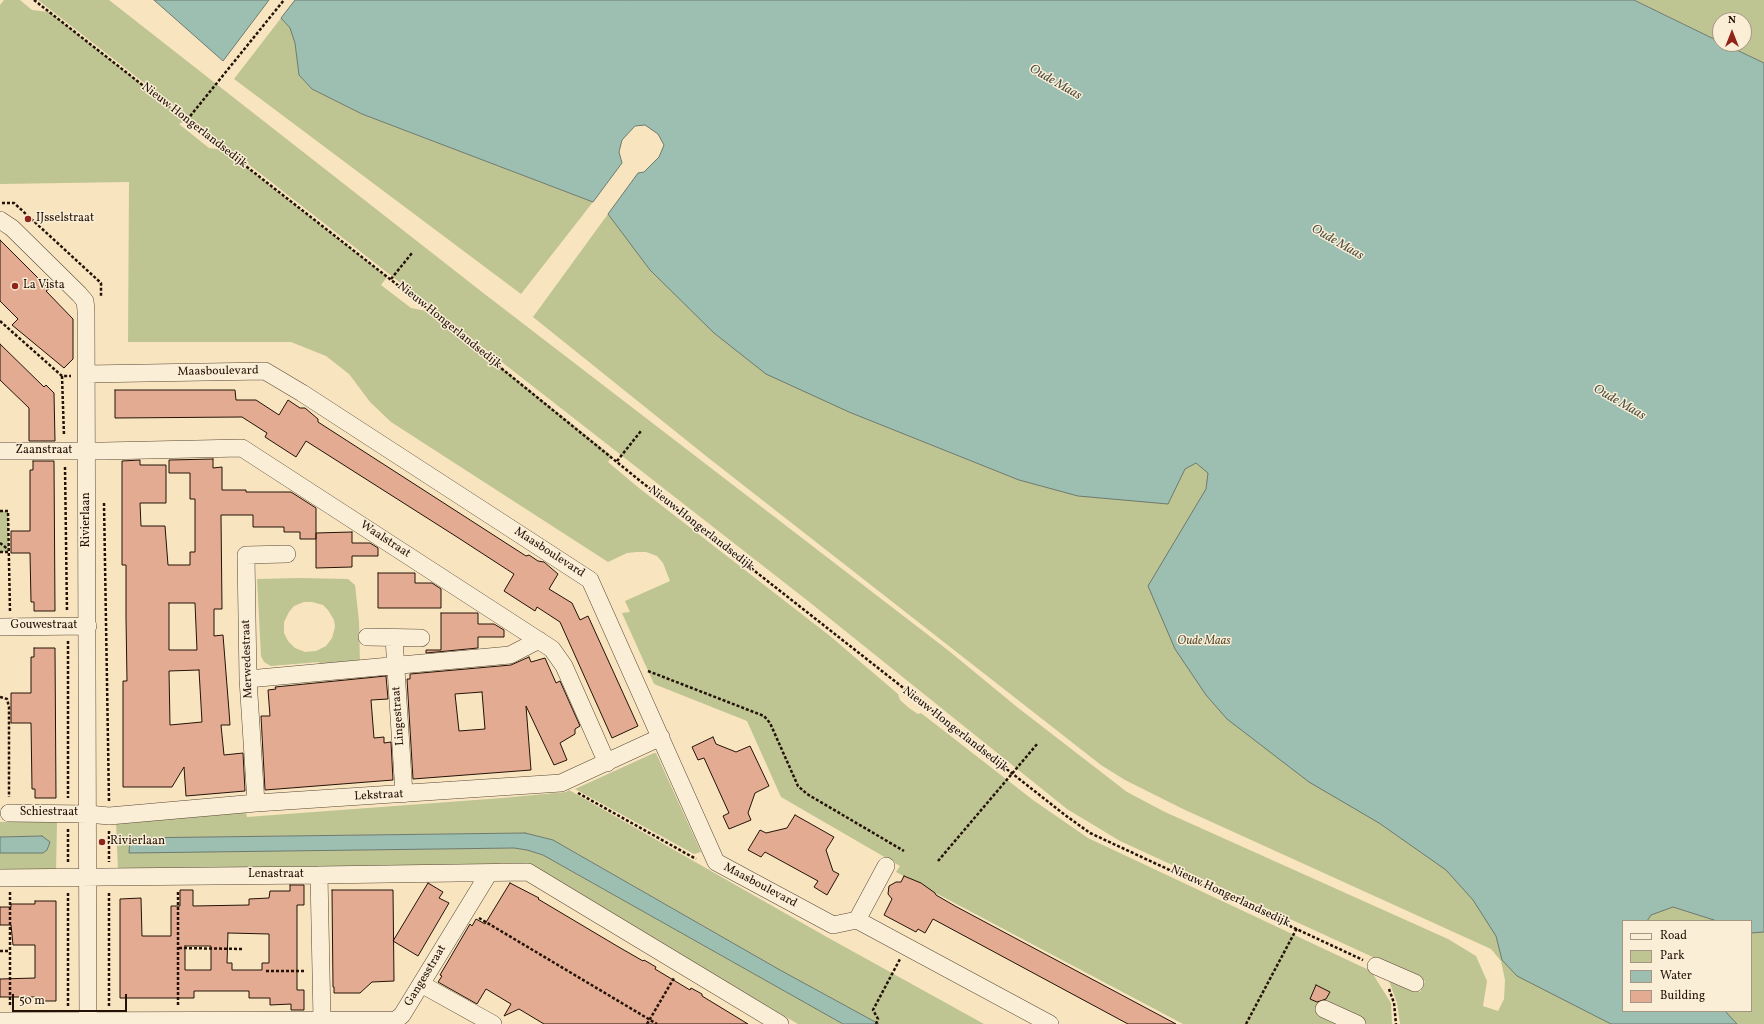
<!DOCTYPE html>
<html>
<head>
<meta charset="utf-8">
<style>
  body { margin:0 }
  #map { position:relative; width:1764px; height:1024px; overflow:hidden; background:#f8e5c0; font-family:Vollkorn,serif }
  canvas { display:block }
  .legend { position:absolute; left:1622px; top:920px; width:130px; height:92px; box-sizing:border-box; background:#faeed6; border:1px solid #a49683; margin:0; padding:5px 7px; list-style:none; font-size:12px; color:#241207 }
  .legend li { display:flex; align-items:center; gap:8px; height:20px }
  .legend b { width:20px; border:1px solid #a49683 }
  .north { position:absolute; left:1712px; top:12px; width:40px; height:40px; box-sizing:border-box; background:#faeed6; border:1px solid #a49683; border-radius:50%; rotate:0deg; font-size:11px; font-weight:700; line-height:16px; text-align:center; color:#241207 }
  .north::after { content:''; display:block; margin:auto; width:14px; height:18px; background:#8f2418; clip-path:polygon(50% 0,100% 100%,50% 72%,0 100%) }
  .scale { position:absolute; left:12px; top:994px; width:115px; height:18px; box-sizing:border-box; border:2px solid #241207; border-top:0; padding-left:5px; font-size:12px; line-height:14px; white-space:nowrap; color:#241207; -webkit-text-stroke:3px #faeed6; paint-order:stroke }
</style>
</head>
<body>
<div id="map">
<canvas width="1764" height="1024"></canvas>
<ul class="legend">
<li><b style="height:5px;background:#faeed6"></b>Road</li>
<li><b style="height:11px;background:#bec492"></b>Park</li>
<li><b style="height:11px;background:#9dbfb2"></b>Water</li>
<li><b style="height:11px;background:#e2ab92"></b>Building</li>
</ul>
<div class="north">N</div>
<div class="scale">50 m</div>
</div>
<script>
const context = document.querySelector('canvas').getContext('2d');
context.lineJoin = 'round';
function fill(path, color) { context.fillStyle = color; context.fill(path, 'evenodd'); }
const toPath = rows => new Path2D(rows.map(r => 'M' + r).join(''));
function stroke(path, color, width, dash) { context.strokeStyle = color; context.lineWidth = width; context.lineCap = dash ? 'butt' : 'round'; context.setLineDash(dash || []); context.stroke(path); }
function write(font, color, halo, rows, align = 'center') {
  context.font = font + ' Vollkorn,serif'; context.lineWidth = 3; context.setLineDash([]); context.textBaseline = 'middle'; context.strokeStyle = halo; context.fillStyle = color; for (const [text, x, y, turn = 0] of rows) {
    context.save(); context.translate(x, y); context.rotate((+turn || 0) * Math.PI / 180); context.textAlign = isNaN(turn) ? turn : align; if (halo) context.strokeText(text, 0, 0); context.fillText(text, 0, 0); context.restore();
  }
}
fill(toPath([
  [4,0,20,0,32,10,49,12,187,120,179,124,209,148,224,150,387,277,381,285,411,308,432,312,612,456,608,462,639,488,830,636,898,694,900,700,909,708,918,714,921,713,1033,800,1088,838,1371,971,1391,1003,1392,1024,1183,1024,896,872,900,866,781,797,747,721,654,684,622,613,630,612,625,601,670,581,663,563,657,556,646,552,637,552,627,553,608,562,391,422,370,402,349,374,326,356,291,342,128,342,129,182,0,184,0,5],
  [38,0,109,0,482,292,949,651,1017,707,1127,792,1165,812,1448,939,1476,956,1487,981,1483,1006,1498,1011,1504,999,1505,980,1501,961,1491,949,1183,809,1125,780,1101,765,706,456,533,317,608,214,610,216,644,172,654,171,663,157,1764,780,1764,1024,1400,1024,1397,1003,1388,978,1420,992,1425,981,1120,841,1067,809,808,601],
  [1623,921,1751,921,1751,1011,1623,1011],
  [1635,0,1764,0,1764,63,1724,44,1744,44,1744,20,1720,20,1720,42],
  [281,18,290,28,295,43,299,75,312,89,362,114,593,202,521,294,234,79],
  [0,511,8,511,9,552,0,552],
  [299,578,348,579,355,585,359,621,360,665,323,668,319,662,271,666,264,662,261,656,257,579],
  [304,602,312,602,323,605,328,610,334,620,335,627,332,638,326,646,316,651,305,652,295,648,288,641,284,633,284,622,289,612,294,606],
  [654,753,656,753,701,852,694,854,575,789],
  [569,790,825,936,984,1024,879,1024,780,970,553,840,525,833,130,838,129,852,514,848,527,850,543,855,843,1024,798,1024,533,868,518,863,501,863,481,869,118,871,116,821,246,811,247,817,502,798,566,792],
  [0,822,57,822,56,873,0,870,0,853,43,853,42,836,0,837]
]), '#bec492');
const water = toPath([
  [154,0,269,0,223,61,154,0],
  [295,0,1634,0,1720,42,1720,44,1724,44,1764,63,1764,932,1751,933,1751,921,1717,921,1673,907,1651,915,1647,921,1623,921,1623,1011,1725,1011,1737,1024,1611,1024,1517,976,1502,960,1496,936,1473,900,1446,870,1379,823,1309,782,1227,719,1206,695,1175,649,1148,586,1206,489,1208,473,1196,463,1185,469,1168,504,1078,496,1019,480,849,412,766,374,714,333,650,270,608,214,638,173,644,172,659,157,664,145,658,134,645,125,635,126,622,140,619,152,622,163,593,202,362,114,312,89,299,75,295,43,290,28,281,18,295,0],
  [525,833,553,840,780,970,879,1024,843,1024,543,855,527,850,514,848,129,853,130,838,525,833],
  [42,836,50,842,47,850,43,853,0,853,0,837,42,836]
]);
fill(water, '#9dbfb2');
stroke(water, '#6d7a6e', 1);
const building = toPath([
  [0,240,49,289,46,291,73,319,73,359,64,368,12,325,18,319,0,301,0,240],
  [0,344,44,387,46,385,54,393,55,441,29,441,29,408,0,380,0,344],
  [115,390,235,390,236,400,256,400,279,415,288,400,300,408,305,408,318,419,318,422,526,556,529,555,538,561,544,562,558,574,549,589,572,603,580,620,588,616,638,726,612,738,560,622,537,607,535,611,504,591,514,574,457,537,306,441,296,457,265,437,267,433,242,417,115,418,115,390],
  [213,459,213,468,222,467,222,490,246,490,246,492,291,492,316,508,316,539,300,539,300,532,284,532,284,527,253,527,253,515,221,515,222,609,214,609,214,636,223,635,229,711,230,725,221,725,224,755,243,753,245,791,186,796,184,767,172,787,123,787,123,681,127,681,126,618,126,565,122,565,122,461,140,460,140,465,166,465,166,503,140,503,141,526,165,526,168,565,190,565,190,552,195,552,195,499,190,499,190,473,169,473,169,460,213,459],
  [169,603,195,603,197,650,169,650,169,603],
  [199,670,202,722,170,725,169,671,199,670],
  [33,461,54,461,55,611,34,611,34,602,31,602,30,553,11,553,11,531,30,531,30,470,33,470,33,461],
  [352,532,352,543,370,543,378,548,378,556,352,556,352,567,316,568,316,533,352,532],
  [378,573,415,573,415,583,432,583,441,589,441,608,378,608,378,573],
  [441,613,478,613,478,624,494,624,504,630,504,637,478,637,478,648,426,653,426,650,441,650,441,613],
  [34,648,55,648,56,798,35,798,35,789,32,789,31,723,11,723,11,693,31,693,31,657,34,657,34,648],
  [529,657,531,662,545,658,556,683,560,681,580,726,575,729,575,734,560,743,567,760,554,765,526,706,531,770,413,779,407,679,410,679,410,674,511,665,529,657],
  [482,692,485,729,459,731,455,694,482,692],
  [386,676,388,699,371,700,374,738,384,737,384,743,391,742,393,780,265,790,261,716,270,716,268,690,276,689,275,687,386,676],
  [713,737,716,744,736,752,750,746,769,786,755,793,748,813,751,820,729,829,723,816,729,813,704,758,698,760,692,747,713,737],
  [795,815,834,837,826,850,833,871,839,874,827,895,814,887,818,881,765,852,761,857,748,850,760,830,766,833,787,828,795,815],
  [904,876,921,883,935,893,936,895,955,906,1176,1024,1128,1024,933,919,925,933,918,929,916,932,884,915,892,899,888,894,889,886,896,882,901,882,904,876],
  [428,883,443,892,439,898,449,903,418,956,393,941,428,883],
  [510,883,539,898,538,899,617,946,643,961,644,960,656,967,655,969,690,990,691,988,702,994,702,996,748,1024,544,1024,519,1009,504,1016,511,1004,486,989,477,1004,438,982,442,976,440,975,470,924,472,926,476,919,485,924,510,883],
  [290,885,304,885,304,905,297,905,297,990,304,990,304,1010,291,1010,291,1004,270,1005,270,998,249,998,249,991,194,991,194,998,120,998,120,899,141,898,142,936,171,936,171,906,180,906,180,890,193,890,193,906,249,905,249,899,269,898,270,891,290,891,290,885],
  [228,933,269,934,269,963,262,963,262,970,232,970,232,963,227,963,228,933],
  [185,946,211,946,211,970,185,970,185,946],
  [332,890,393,890,394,981,372,982,360,993,334,993,334,987,333,987,332,890],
  [35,901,56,901,56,1001,35,1001,35,997,0,997,0,979,35,978,35,945,13,945,11,925,0,925,0,907,11,907,11,904,35,904,35,901],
  [1316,985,1330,992,1326,999,1317,1002,1310,999,1316,985]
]);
fill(building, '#e2ab92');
stroke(building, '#241207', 1);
const minor = toPath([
  [0,220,12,228,79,294,85,301,86,310,88,1024],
  [87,374,265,371,302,393,590,580,716,862,833,925,857,920,1050,1024],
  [0,451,103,451,242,448,552,649,564,666,607,763],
  [0,627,88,626],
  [367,637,421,638],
  [394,638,404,794],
  [248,679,510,655,539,640],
  [256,803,248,679,246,555,287,554],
  [9,813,88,814,109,816,256,803,561,783,661,737],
  [319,875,528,872,780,1024],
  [0,878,319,875,322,1020],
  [857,920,886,866],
  [1376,966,1415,983],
  [421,984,493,1024],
  [1324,1009,1357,1024],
  [0,1021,396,1020,402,1015,489,873]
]);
stroke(minor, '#594735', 18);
stroke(toPath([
  [34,0,432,312,639,480,1065,815,1090,833,1363,960],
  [187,120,284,0],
  [2,203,14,203,101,283,101,296],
  [391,279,412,253],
  [0,321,62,376,71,376],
  [62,376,64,436],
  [617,461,641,431],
  [65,467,67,612],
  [104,503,109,802],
  [0,511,8,511,10,612],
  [0,543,9,550],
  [0,552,9,552],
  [68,641,68,798],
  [648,671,764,716,770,723,798,786,807,794,904,851],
  [0,697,7,699,9,707,9,797],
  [578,793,696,859],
  [68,829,68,862],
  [109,831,109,862],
  [938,861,1038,743],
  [10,892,10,1005],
  [178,892,178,1005],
  [68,893,68,1006],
  [479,918,657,1024],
  [179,948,244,949],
  [0,951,10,951],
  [266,971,306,971],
  [1389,989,1394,1003,1396,1024],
  [109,1006,109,893],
  [647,1024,674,978],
  [876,1024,878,1019,873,1010,900,959],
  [1246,1024,1297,928]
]), '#241207', 2.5, [3, 2]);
stroke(minor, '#faeed6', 17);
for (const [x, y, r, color] of [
  [28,219,4,"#8f2418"],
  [15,286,4,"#8f2418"],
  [102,842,4,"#8f2418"]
]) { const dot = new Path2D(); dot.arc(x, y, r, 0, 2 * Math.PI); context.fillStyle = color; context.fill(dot); stroke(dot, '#faeed6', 1.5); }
write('12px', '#241207', '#faeed6', [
  ["Nieuw Hongerlandsedijk",194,126,38],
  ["Nieuw Hongerlandsedijk",449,326,39],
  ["Maasboulevard",218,372,-1],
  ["Zaanstraat",44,451],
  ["Rivierlaan",87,520,-90],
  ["Nieuw Hongerlandsedijk",701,529,38],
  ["Waalstraat",385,540,33],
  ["Maasboulevard",549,553,33],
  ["Gouwestraat",44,626],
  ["Merwedestraat",248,659,-92],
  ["Lingestraat",399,716,-94],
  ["Nieuw Hongerlandsedijk",955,730,38],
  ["Lekstraat",379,796,-3],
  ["Schiestraat",49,813],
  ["Lenastraat",276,875],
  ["Maasboulevard",760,886,28],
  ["Nieuw Hongerlandsedijk",1230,897,25],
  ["Gangesstraat",426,976,-59]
]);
write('12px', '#241207', '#faeed6', [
  ["IJsselstraat",36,219],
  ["La Vista",23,286],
  ["Rivierlaan",110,842]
], 'left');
write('italic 12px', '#5a5038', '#faeed6', [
  ["Oude Maas",1204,642]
]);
write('italic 13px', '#4e4f43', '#faeed6', [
  ["Oude Maas",1055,83,30],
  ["Oude Maas",1337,243,30],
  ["Oude Maas",1619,403,30]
]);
</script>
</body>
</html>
